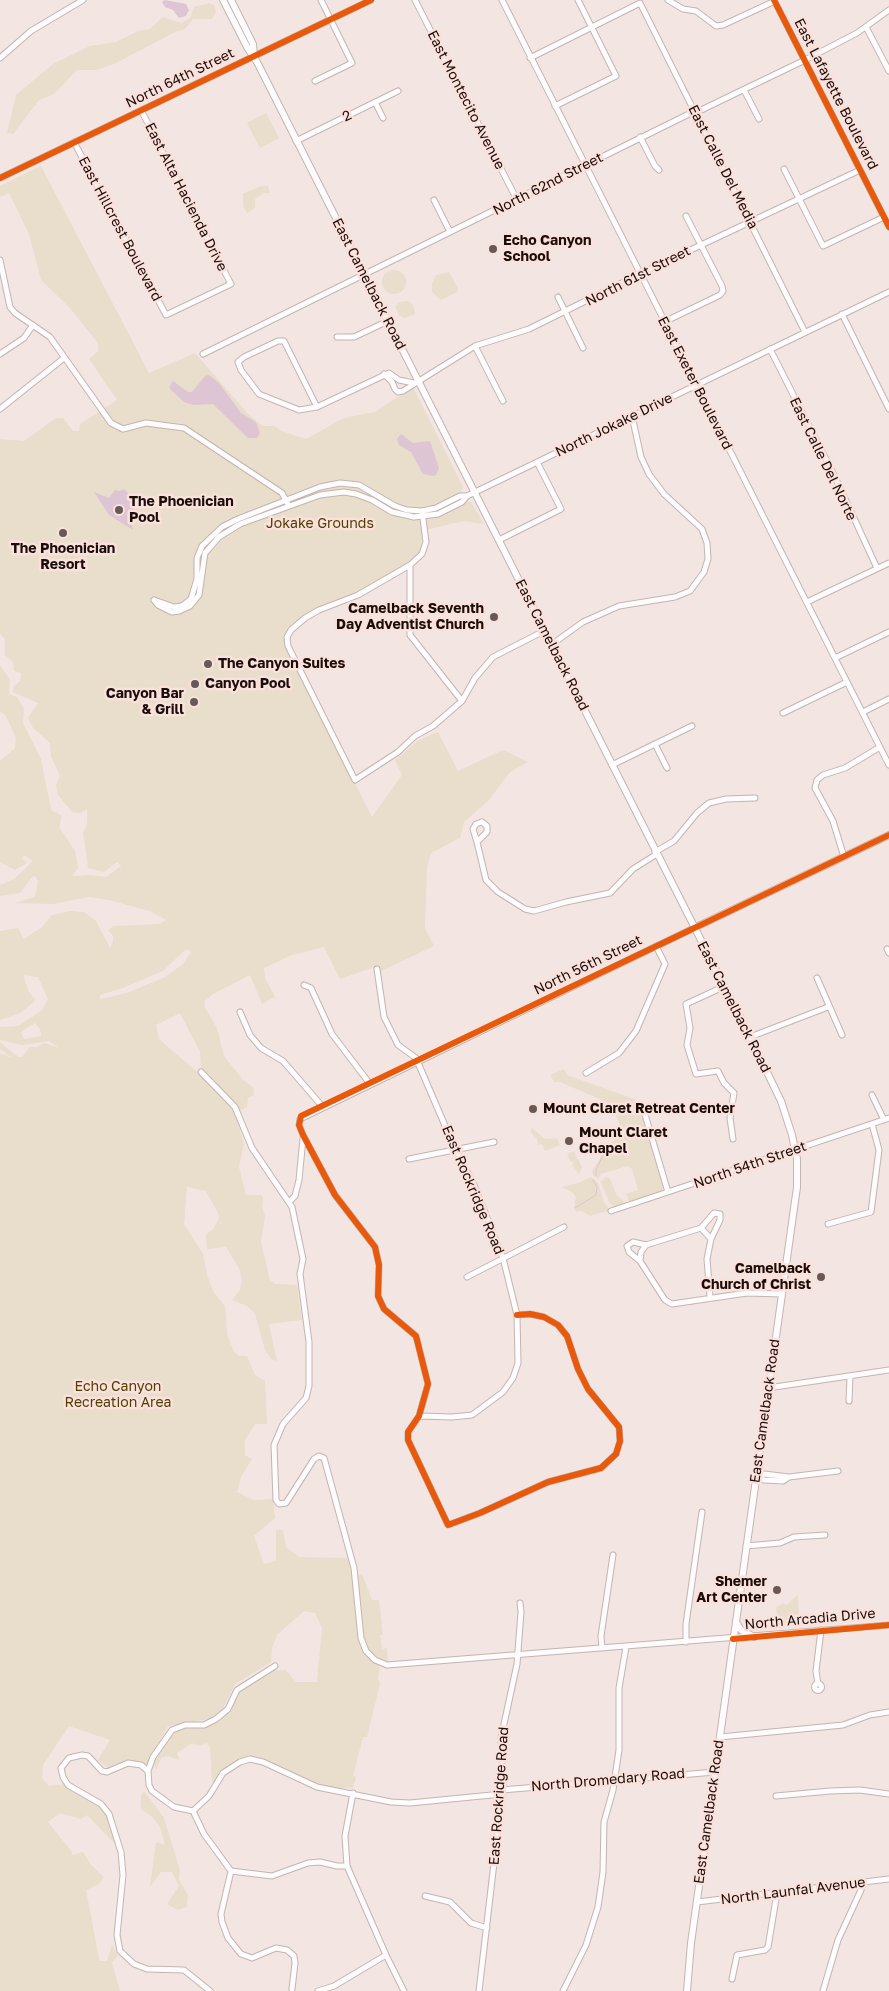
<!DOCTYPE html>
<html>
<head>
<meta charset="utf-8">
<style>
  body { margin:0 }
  canvas { display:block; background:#f3e5e2 }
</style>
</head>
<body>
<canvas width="889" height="1991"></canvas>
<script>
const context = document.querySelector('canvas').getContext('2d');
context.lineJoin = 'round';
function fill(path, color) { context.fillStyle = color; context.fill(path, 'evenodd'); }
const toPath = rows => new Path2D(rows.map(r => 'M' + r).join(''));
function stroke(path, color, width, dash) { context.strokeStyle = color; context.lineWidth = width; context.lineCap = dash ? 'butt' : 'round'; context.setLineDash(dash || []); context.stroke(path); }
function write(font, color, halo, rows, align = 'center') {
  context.font = font + ' "Golos Text",sans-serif'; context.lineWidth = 5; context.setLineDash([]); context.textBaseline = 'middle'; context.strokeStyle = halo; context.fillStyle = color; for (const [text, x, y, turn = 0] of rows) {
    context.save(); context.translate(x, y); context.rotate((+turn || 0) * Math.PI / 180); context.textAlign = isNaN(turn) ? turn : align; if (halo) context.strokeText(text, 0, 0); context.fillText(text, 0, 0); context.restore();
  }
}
fill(toPath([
  [209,3,214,5,216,11,212,19,193,19,185,29,175,32,114,64,96,70,77,70,54,94,39,100,13,134,7,133,16,95,53,64,90,46,116,42,138,31,150,29,163,17,181,23,190,18,194,7],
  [266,113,279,138,260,148,247,123],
  [41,166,149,373,195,353,250,416,263,426,274,426,282,431,306,439,344,418,375,412,413,387,463,487,461,491,468,502,471,502,484,524,463,521,422,531,421,551,408,563,361,591,334,602,290,629,287,650,372,817,402,775,395,760,418,741,431,735,438,732,458,771,503,750,528,762,510,772,489,800,464,822,460,838,431,853,427,868,425,928,434,946,379,972,377,966,340,979,324,947,292,955,264,968,265,978,275,997,262,1004,250,975,213,994,205,1001,205,1008,217,1028,224,1056,243,1080,254,1088,254,1095,248,1098,247,1107,240,1111,223,1090,201,1069,200,1052,180,1013,156,1025,159,1039,211,1084,231,1105,242,1124,240,1131,244,1144,239,1167,246,1195,261,1195,263,1198,262,1206,265,1216,261,1242,270,1280,275,1284,297,1285,302,1320,269,1324,277,1361,271,1359,265,1350,255,1314,247,1306,232,1300,240,1290,242,1280,239,1268,226,1247,207,1249,206,1235,214,1228,219,1218,218,1213,206,1191,187,1187,184,1224,203,1254,207,1275,214,1293,225,1306,227,1334,234,1352,239,1356,247,1356,255,1375,265,1381,267,1424,255,1424,245,1440,245,1455,252,1459,241,1477,237,1492,254,1500,273,1499,275,1518,254,1536,264,1564,276,1561,276,1530,283,1530,286,1547,299,1557,348,1558,352,1577,360,1642,370,1658,380,1666,378,1678,380,1684,367,1737,363,1737,353,1776,356,1777,353,1788,326,1788,279,1769,259,1757,250,1756,225,1769,214,1782,212,1782,210,1747,207,1743,198,1746,192,1743,177,1753,179,1760,167,1756,161,1758,156,1770,154,1765,154,1758,172,1732,183,1727,215,1721,232,1710,236,1696,268,1671,286,1670,296,1682,317,1682,322,1628,315,1613,304,1611,277,1635,272,1648,271,1662,235,1684,222,1710,214,1718,168,1726,147,1765,132,1760,109,1769,98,1760,110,1740,69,1726,43,1765,42,1778,49,1786,65,1784,104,1809,118,1847,87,1815,81,1819,60,1813,48,1822,72,1852,72,1855,83,1852,91,1865,104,1877,99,1884,86,1890,99,1959,100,1961,107,1961,112,1945,118,1956,112,1963,120,1991,0,1991,0,1053,12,1058,0,1049,0,1042,18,1057,22,1057,30,1047,37,1047,44,1043,59,1048,49,1041,22,1045,0,1040,0,1027,18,1026,23,1023,42,1010,48,999,38,977,23,975,29,992,35,999,34,1002,20,1013,0,1020,0,931,18,928,24,939,42,927,52,915,71,911,84,912,96,921,110,948,113,942,113,936,108,930,114,926,159,924,166,920,150,911,109,900,88,897,53,904,15,903,35,897,38,882,36,877,33,876,20,893,0,896,0,885,14,879,33,861,24,855,22,858,27,863,15,870,0,862,0,761,15,748,16,738,6,716,0,711,0,665,10,680,9,694,17,697,24,709,23,723,41,759,51,810,62,816,59,827,75,851,78,868,72,876,90,875,106,877,121,866,117,862,104,872,88,868,83,832,87,826,87,809,81,813,72,812,58,795,56,785,60,776,51,756,50,743,33,728,28,718,38,703,13,692,14,686,20,681,21,673,14,671,13,662,5,655,5,639,0,634,0,439,24,441,56,418,63,418,73,431,79,431,80,424,117,400,89,359,98,351,98,343,70,308,41,280,29,234,9,193,0,197,0,186],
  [185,950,188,949,191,952,183,964,165,977,127,993,100,999,100,995,123,988,163,971],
  [35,1023,40,1029,41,1036,24,1039,21,1032],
  [261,186,268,186,270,193,264,193,255,199,255,208,247,213,243,206,243,194],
  '382 282a12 12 0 1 1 24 0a12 12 0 1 1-24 0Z',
  [449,272,458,289,457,292,441,300,432,292,432,283,436,275],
  [408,301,413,305,415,314,405,318,400,316,395,307,400,302],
  [564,1069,567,1075,634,1099,638,1103,664,1187,662,1191,630,1203,626,1194,638,1190,632,1169,627,1166,601,1174,598,1179,593,1175,592,1171,610,1143,624,1134,614,1111,616,1106,560,1082,554,1082,550,1075],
  [532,1128,545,1139,557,1138,560,1145,545,1151,542,1144,538,1145,537,1139,530,1131],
  [574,1151,582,1167,579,1174,572,1165,574,1162,571,1162,567,1154],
  [591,1177,598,1183,604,1202,610,1210,590,1216,582,1211,576,1212,574,1207,576,1197,572,1192,561,1187,578,1183],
  [606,1177,610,1179,617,1196,623,1200,624,1205,615,1207,609,1202,601,1182],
  [362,1574,372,1600,379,1600,383,1635,380,1635,382,1649,387,1648,388,1663,375,1657,366,1646,362,1638,357,1576],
  [798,1595,799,1622,779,1624,776,1608,783,1603,786,1605],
  [144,1791,164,1818,180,1870,179,1880,188,1895,187,1907,178,1910,167,1904,179,1886,172,1872,161,1872,150,1887,156,1842,165,1845,160,1827,152,1817,141,1809,141,1795]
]), '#e9ddcb');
fill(toPath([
  [165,0,186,4,189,10,186,16,179,18,173,10,165,7,162,2],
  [209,375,219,383,241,413,256,422,260,433,257,438,248,438,213,404,193,405,184,402,169,388,173,381,188,392,192,392,205,376],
  [401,434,413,443,430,441,439,468,436,475,433,476,423,474,411,452,399,445,397,439],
  [124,489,135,500,133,503,135,508,133,511,126,515,129,517,133,530,109,515,94,492,109,498,115,490,120,491]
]), '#dec5d3');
stroke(toPath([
  [596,1175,596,1170,607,1147],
  [575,1208,596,1195,597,1187,593,1180]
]), '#dec5d3', 1);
const minor = toPath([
  [415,0,517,200],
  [502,0,889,765],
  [668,0,683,9,696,11,716,26,723,25,775,1],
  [774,0,889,227],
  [866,27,889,71],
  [0,58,31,31,83,0],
  [530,58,640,3,805,332],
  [315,81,352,63,321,0],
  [744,90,759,119],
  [375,102,383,118],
  [555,106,616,76,578,0],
  [640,137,655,166,659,170],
  [296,141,398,91],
  [74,142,166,315,231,284,141,110],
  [784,169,823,246,884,217],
  [0,178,371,0],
  [434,200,450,232],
  [0,260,10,307,15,313,50,337,111,423,123,429,146,423,184,428,282,493,289,506],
  [558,297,583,348],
  [842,314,889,409],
  [664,322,720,295,723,291,722,286,686,216],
  [337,337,354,337,388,321],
  [475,346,503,401],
  [770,349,835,477,877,568],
  [0,354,24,338,33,325],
  [203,354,691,113,695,113,805,60,857,33,889,10],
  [384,374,392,382,395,389,398,392,403,391,475,346,529,329,644,272,860,170],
  [317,407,284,341,278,341,244,357,238,362,241,370,259,394,299,410,317,407,389,373,399,380,414,383],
  [0,409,64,358],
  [422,511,426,542,422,554,410,565,358,595,319,610,305,618,291,630,287,637,288,646,355,780,398,752,415,736,433,726,462,701,475,678,493,657,544,631],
  [499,540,561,509,537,462],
  [410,565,410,635,462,701],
  [154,600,174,607,182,606,191,599,197,579,197,558,202,546,222,527,238,519,320,487,340,483,359,485,395,506,407,510,422,511,436,508,460,496,467,496,889,292],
  [154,600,158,605,172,612,179,611,190,606,199,595,205,553,219,537,240,524,320,495,344,492,356,494,372,500,392,512,414,517,438,514,462,502,467,496],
  [807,602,889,563],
  [551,645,583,622,619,606,675,597,690,591,704,572,708,559,707,543,702,529,664,494,649,474,641,457,632,416],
  [835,658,889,632],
  [863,712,889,699],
  [783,713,847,682],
  [655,744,667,768],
  [612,765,692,726],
  [482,822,487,826,487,832,477,842,473,829,476,824,482,822],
  [477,842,486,880,498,892,525,909,534,911,566,902,610,893,633,869,657,854],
  [655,852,674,841,697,813,709,803,726,799,755,798],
  [844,857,833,821,815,788,817,780,823,775,845,768,880,747],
  [887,949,889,953],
  [377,969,384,1017,398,1045,416,1058,452,1142,474,1185,503,1258,517,1315,518,1363,513,1378,503,1392,472,1415,452,1417,419,1416],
  [817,978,842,1035],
  [304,985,311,988,332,1034,370,1084],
  [723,987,686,1004,690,1028,687,1045,696,1074,718,1071,724,1083,734,1093,730,1118,733,1139],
  [240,1012,250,1035,261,1048,283,1061,322,1106],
  [750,1037,828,1007],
  [201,1072,235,1107,252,1148,292,1207,303,1259,300,1274,309,1342,309,1386,306,1398,283,1424,274,1445,276,1500,279,1504,286,1503,314,1459,319,1456,324,1458,354,1568,361,1638,366,1651,375,1660,387,1665,889,1625],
  [586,1073,619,1053,636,1031,665,964,656,946],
  [872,1095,884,1120],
  [643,1108,668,1192],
  [409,1159,494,1142],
  [289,1202,295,1196,299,1180,303,1138],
  [611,1211,889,1118],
  [828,1224,871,1212,879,1150,872,1124],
  [701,1228,711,1239],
  [646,1245,641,1252,640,1261,665,1300,672,1304,747,1293,782,1294],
  [646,1245,701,1228,714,1213,720,1214,720,1220,711,1239,707,1259,710,1297],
  [640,1261,629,1252,627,1246,633,1242,646,1245],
  [467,1277,564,1227],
  [517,1315,530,1314,544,1317,558,1325,567,1336,578,1369,588,1389,619,1427,620,1441,616,1454,601,1468,548,1482,480,1513,448,1525,408,1440,408,1432,419,1416,428,1384,416,1336,384,1309,378,1296,379,1265,375,1247,335,1195,303,1135,299,1125,300,1119,694,928],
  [768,1388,889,1370],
  [849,1401,850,1377],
  [756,1476,764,1480,783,1481,789,1477,838,1471],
  [756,1476,764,1474,789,1477],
  [746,1546,780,1543,794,1537,825,1535],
  [686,1642,686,1624,702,1512],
  [602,1648,601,1636,613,1555],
  [275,1666,237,1690,228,1709,216,1719,204,1725,185,1725,172,1730,153,1757,148,1771,149,1785,152,1791,174,1807,193,1811,209,1796,223,1773,240,1762,250,1759,263,1762,317,1787,391,1802,410,1803,502,1794],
  '814.5 1687a3.5 3.5 0 1 1 7 0a3.5 3.5 0 1 1-7 0Z',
  [818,1684,816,1671,821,1630],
  [720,1737,843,1725,870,1715,889,1712],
  [148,1771,141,1765,128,1763,107,1772,102,1771,88,1756,82,1755,69,1758,61,1768,63,1777,68,1785,101,1804,109,1814,121,1852,123,1875,117,1935,120,1951,134,1964,147,1969,184,1970,210,1991],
  [502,1790,715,1772],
  [353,1793,345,1836,347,1866,386,1955,404,1991],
  [776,1796,830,1791,860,1790,889,1794],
  [193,1811,204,1834,231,1871,221,1914,222,1922,228,1938,241,1954,252,1958,276,1948,287,1950,294,1956,295,1963,292,1989],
  [231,1871,272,1876,308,1863,320,1862,337,1866,347,1866],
  [425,1896,450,1902,471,1923,487,1928],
  [697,1902,889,1879],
  [732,1979,737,1955,765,1950,768,1947,777,1893],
  [318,1991,334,1986,386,1955],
  [479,1991,503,1786,501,1738,517,1664,521,1612,520,1603],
  [563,1991,586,1945,598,1907,603,1872,604,1822,613,1790,619,1750,619,1688,626,1647],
  [823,1991,838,1940,861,1890,862,1883]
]);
const major = toPath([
  [223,0,247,47,257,62,750,1037,781,1101,792,1135,797,1159,797,1187,691,1943,687,1991],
  [231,0,253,44,254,56],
  [694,928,889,835],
  [736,1622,741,1630,754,1637]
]);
stroke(minor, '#c2b5b2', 7);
stroke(major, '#c2b5b2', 8);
stroke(minor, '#fdfbfb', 5);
stroke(major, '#fdfbfb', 6);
stroke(toPath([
  [774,0,889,227],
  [0,178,371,0],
  [517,1315,530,1314,544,1317,558,1325,567,1336,578,1369,588,1389,619,1427,620,1441,616,1454,601,1468,548,1482,480,1513,448,1525,408,1440,408,1432,419,1416,428,1384,416,1336,384,1309,378,1296,379,1265,375,1247,335,1195,303,1135,299,1125,301,1116,889,835],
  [733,1639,889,1625]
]), '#e8590c', 6);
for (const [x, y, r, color] of [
  [493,249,5,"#675956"],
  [119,510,5,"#675956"],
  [63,533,5,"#675956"],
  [494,617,5,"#675956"],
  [208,664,5,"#675956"],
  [195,684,5,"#675956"],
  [194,702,5,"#675956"],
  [533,1109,5,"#675956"],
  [569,1141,5,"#675956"],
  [821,1277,5,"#675956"],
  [777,1590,5,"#675956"]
]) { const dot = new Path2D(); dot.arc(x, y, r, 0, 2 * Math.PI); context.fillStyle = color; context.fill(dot); stroke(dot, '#fae1db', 2); }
write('14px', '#1b0d0a', '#fae1db', [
  ["North 64th Street",180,78,-26],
  ["East Lafayette Boulevard",836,94,63],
  ["East Montecito Avenue",466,100,63],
  ["2",347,116,-26],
  ["East Calle Del Media",723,167,63],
  ["North 62nd Street",548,184,-27],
  ["East Alta Hacienda Drive",186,197,63],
  ["East Hillcrest Boulevard",120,229,62],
  ["North 61st Street",638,276,-27],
  ["East Camelback Road",369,284,63],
  ["East Exeter Boulevard",695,383,63],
  ["North Jokake Drive",614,425,-26],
  ["East Calle Del Norte",823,459,64],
  ["East Camelback Road",552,645,63],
  ["North 56th Street",588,965,-26],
  ["East Camelback Road",734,1007,63],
  ["North 54th Street",750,1165,-19],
  ["East Rockridge Road",473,1190,67],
  ["East Camelback Road",765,1411,-82],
  ["North Arcadia Drive",810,1619,-5],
  ["North Dromedary Road",608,1780,-5],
  ["East Rockridge Road",499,1796,-86],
  ["East Camelback Road",709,1812,-82],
  ["North Launfal Avenue",793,1891,-7]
]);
write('bold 14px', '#1b0d0a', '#fae1db', [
  ["Echo Canyon",503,241],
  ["School",503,257],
  ["The Phoenician",129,502],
  ["Pool",129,518],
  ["The Phoenician",63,549,"center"],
  ["Resort",63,565,"center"],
  ["Camelback Seventh",484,609,"right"],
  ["Day Adventist Church",484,625,"right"],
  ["The Canyon Suites",218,664],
  ["Canyon Pool",205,684],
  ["Canyon Bar",184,694,"right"],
  ["& Grill",184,710,"right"],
  ["Mount Claret Retreat Center",543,1109],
  ["Mount Claret",579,1133],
  ["Chapel",579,1149],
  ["Camelback",811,1269,"right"],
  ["Church of Christ",811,1285,"right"],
  ["Shemer",767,1582,"right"],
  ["Art Center",767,1598,"right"]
], 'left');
write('14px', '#503e02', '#fae1db', [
  ["Jokake Grounds",320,524],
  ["Echo Canyon",118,1387],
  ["Recreation Area",118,1403]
]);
</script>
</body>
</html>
